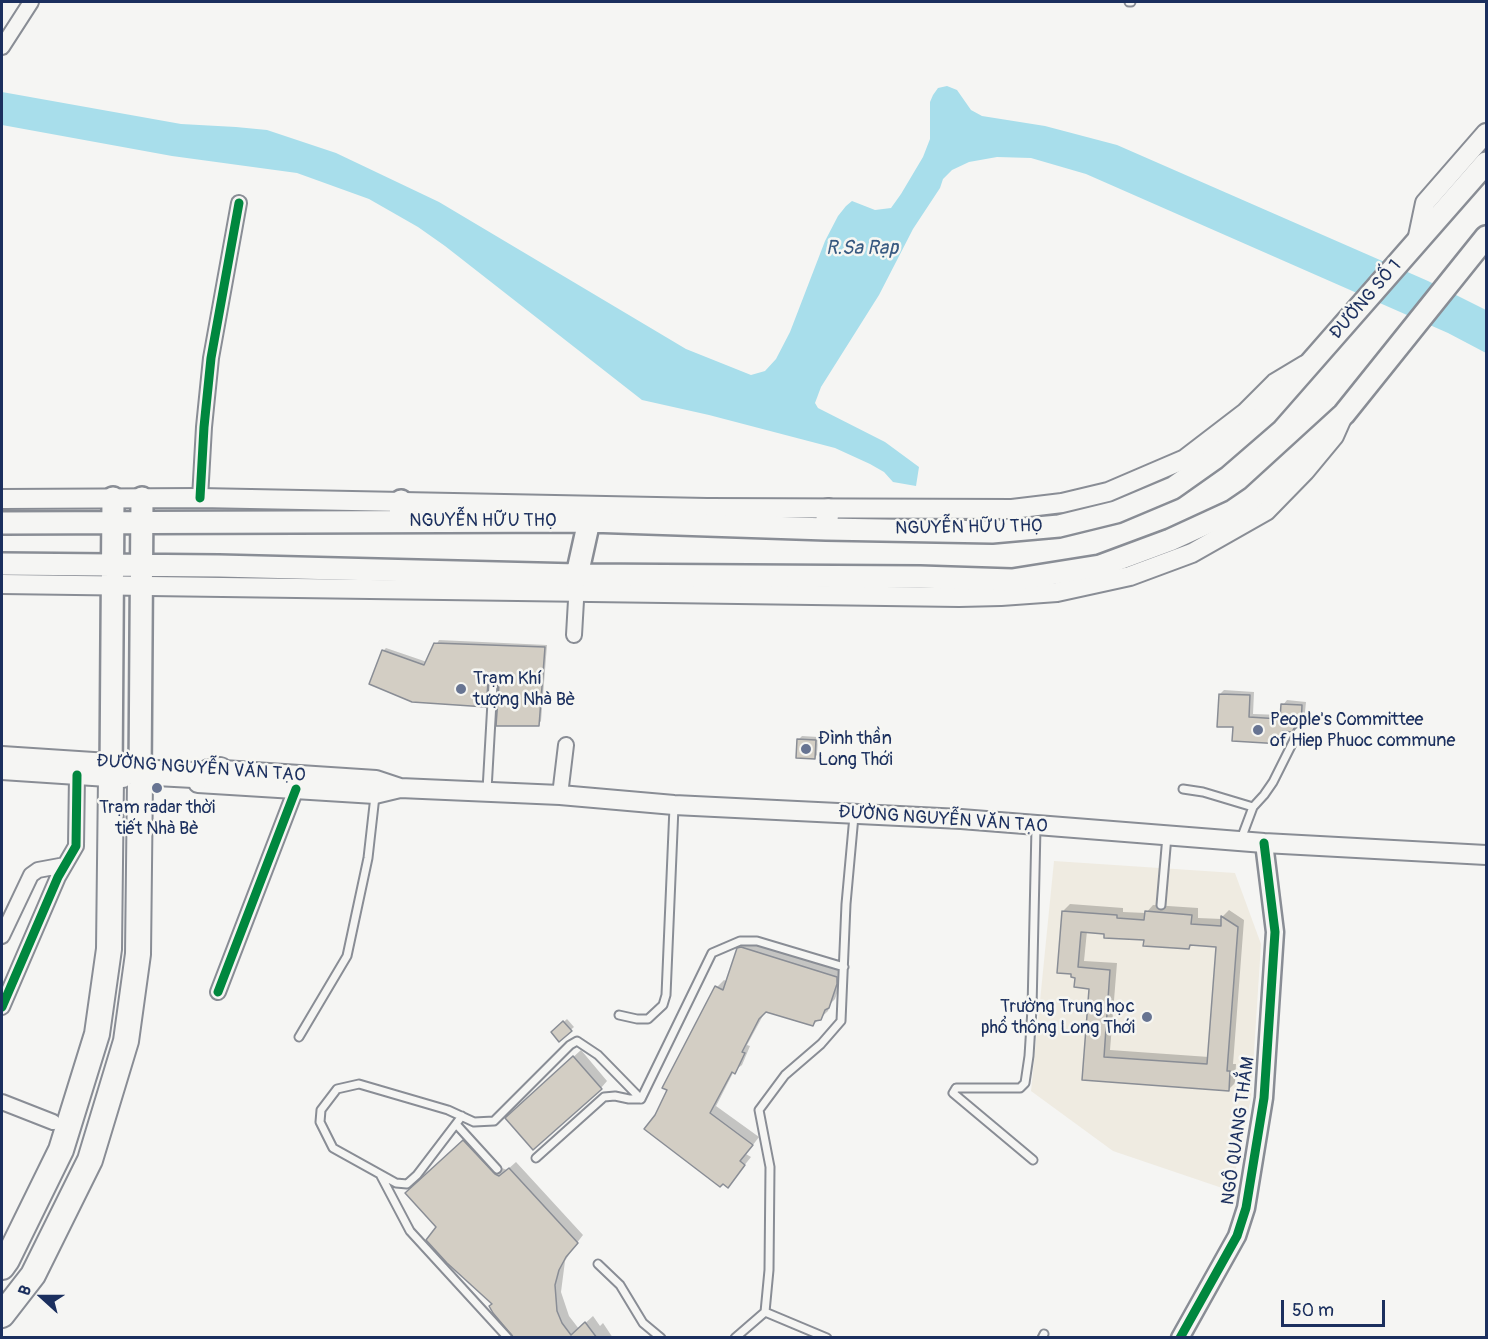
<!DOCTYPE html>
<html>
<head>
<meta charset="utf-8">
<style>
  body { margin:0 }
  #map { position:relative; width:1488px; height:1339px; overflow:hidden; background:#f5f5f3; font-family:Pangolin,sans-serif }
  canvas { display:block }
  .frame { position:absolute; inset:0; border:3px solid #1b2f5e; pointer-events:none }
  .north { position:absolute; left:12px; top:1267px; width:60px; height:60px; -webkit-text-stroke:4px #f6f6f2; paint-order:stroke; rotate:291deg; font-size:16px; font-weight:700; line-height:24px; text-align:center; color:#1b2f5e }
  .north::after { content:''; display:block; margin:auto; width:21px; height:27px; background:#1b2f5e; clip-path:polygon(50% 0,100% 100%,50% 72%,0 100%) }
  .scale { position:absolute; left:1281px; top:1300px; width:104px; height:27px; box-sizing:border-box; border:3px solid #1b2f5e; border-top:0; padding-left:8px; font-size:18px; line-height:21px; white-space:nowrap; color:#1b2f5e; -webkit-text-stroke:4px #f6f6f2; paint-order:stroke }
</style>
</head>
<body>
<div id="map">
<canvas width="1488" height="1339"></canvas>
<div class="frame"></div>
<div class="north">B</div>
<div class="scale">50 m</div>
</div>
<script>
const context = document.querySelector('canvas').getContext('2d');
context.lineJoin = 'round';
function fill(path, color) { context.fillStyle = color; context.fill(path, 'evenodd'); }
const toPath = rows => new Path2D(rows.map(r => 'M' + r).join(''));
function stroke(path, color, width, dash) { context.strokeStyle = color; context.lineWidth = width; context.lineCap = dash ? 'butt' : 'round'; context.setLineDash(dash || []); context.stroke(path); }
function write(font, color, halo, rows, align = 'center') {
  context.font = font + ' Pangolin,sans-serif'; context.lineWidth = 5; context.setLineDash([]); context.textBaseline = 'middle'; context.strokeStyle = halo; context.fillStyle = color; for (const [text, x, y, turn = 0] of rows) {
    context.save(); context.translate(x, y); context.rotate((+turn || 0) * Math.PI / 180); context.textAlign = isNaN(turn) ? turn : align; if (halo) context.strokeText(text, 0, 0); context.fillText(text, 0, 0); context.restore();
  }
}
fill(toPath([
  [1054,861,1235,873,1261,944,1251,1098,1231,1191,1113,1151,1031,1091]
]), '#efebe1');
fill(toPath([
  [947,86,957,90,971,110,982,116,1045,126,1117,145,1428,281,1486,310,1486,353,1448,333,1086,174,1031,158,997,157,969,162,952,170,943,179,940,188,913,229,879,295,821,387,815,403,818,408,885,442,919,467,916,486,893,482,884,472,870,464,835,448,709,415,642,400,445,246,418,227,369,199,297,173,172,156,2,125,2,92,181,124,236,127,267,130,336,153,439,202,686,349,751,375,765,371,776,359,790,332,825,241,838,216,846,206,852,201,875,210,891,208,901,194,923,157,930,139,930,102,933,95,938,88]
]), '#a8deeb');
fill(toPath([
  [439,640,547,645,541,721,538,725,494,677,490,679,489,703,485,706,383,651,386,648,427,662],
  [1224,690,1254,692,1253,714,1282,715,1283,705,1287,700,1306,702,1304,722,1300,726,1286,730,1285,739,1281,743,1234,726,1220,694],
  [802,736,818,737,817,755,814,758,799,739],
  [1070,904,1123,908,1123,912,1146,913,1153,905,1198,908,1198,918,1222,919,1223,916,1229,910,1244,920,1233,1064,1236,1064,1235,1083,1228,1090,1084,1079,1091,987,1077,976,1063,911],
  [1087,931,1106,933,1189,948,1192,944,1217,946,1209,1057,1110,1050,1117,963,1084,961],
  [749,940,844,970,843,976,835,999,830,1004,828,1011,813,1025,766,1010,747,1045,750,1046,742,1065,734,1071,716,1106,759,1137,746,1154,751,1157,728,1186,657,1116,669,1090,664,1087,717,987,724,980,728,982,738,949],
  [567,1019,574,1027,559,1040,553,1032],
  [581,1050,607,1081,601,1088,514,1111],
  [471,1134,502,1168,507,1170,516,1162,583,1235,573,1248,565,1261,561,1292,569,1316,579,1329,593,1316,600,1326,603,1323,613,1338,514,1338,494,1303,438,1227,414,1186]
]), '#0003');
const building = toPath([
  [434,643,545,647,539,726,496,726,499,684,494,678,490,679,488,683,486,707,412,702,369,684,382,650,424,665,434,643],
  [1219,694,1250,695,1249,717,1280,719,1281,704,1302,705,1301,727,1295,727,1292,732,1283,731,1282,744,1232,741,1233,727,1217,727,1219,694],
  [797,739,816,740,815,759,796,758,797,739],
  [1062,911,1117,915,1117,918,1144,920,1145,911,1192,915,1191,924,1221,926,1221,916,1238,927,1227,1071,1230,1071,1229,1091,1082,1080,1089,989,1074,987,1075,978,1071,977,1071,974,1057,973,1062,911],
  [1081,932,1104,934,1104,938,1144,940,1143,946,1189,949,1190,945,1216,947,1207,1064,1104,1057,1110,970,1078,967,1081,932],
  [741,947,837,977,837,984,829,1008,825,1010,821,1020,815,1021,813,1026,766,1012,759,1019,742,1052,745,1053,735,1074,732,1072,710,1113,753,1145,740,1161,745,1165,728,1188,723,1184,720,1187,644,1129,655,1115,667,1090,662,1088,715,986,723,990,737,948,741,947],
  [563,1021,572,1031,559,1042,551,1032,563,1021],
  [573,1056,602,1089,533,1150,505,1118,573,1056],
  [463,1140,495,1174,499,1176,509,1168,578,1243,566,1257,559,1270,555,1285,557,1311,562,1323,571,1335,585,1322,597,1338,514,1338,493,1313,489,1306,492,1304,447,1263,426,1240,436,1227,405,1193,463,1140]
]);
fill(building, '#d3cec4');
stroke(building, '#898d95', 1.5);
const service = toPath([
  [1129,2,1131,2],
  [1183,789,1203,792,1253,807,1241,839],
  [487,790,493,684],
  [1253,807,1264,795,1273,782,1298,732],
  [1161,905,1167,836],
  [619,1015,637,1019,648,1019,663,1005,666,995,674,807],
  [299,1037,347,956,368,858,375,796],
  [462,1116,417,1175,407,1184,396,1183,333,1148,320,1122,321,1110,337,1089,359,1084,448,1110,474,1122,494,1121,570,1045,577,1041,598,1055,641,1099],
  [456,1124,497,1169],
  [536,1158,604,1097,615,1096,629,1099,641,1099,712,953,740,941,757,941,844,967],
  [1033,1160,953,1093,956,1088,1020,1088,1025,1083,1029,1056,1032,1009,1036,827],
  [381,1176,410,1231,508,1338],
  [598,1264,620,1285,643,1323,661,1338],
  [765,1312,827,1338],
  [735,1338,765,1312,769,1270,770,1167,759,1110,785,1075,821,1044,841,1021,846,904,854,816],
  [1042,1338,1044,1334]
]);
const minor = toPath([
  [2,47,31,2],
  [200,498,204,427,211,358,239,203],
  [574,635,577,583],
  [560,795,566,745],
  [2,936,31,875,38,870,65,865],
  [218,992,296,789],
  [2,1007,58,877,76,846,77,775],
  [2,1102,53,1122]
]);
const tertiary = toPath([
  [1180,1338,1237,1236,1246,1208,1264,1098,1275,932,1264,843]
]);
const secondary = toPath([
  [1417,241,1425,203,1486,133],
  [2,499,200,498,707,508,1012,509,1062,503,1108,492,1185,459,1245,413,1275,383,1305,365],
  [2,584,959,597,1001,596,1057,592,1130,576,1192,553,1266,511,1305,471,1334,436,1342,418],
  [2,756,124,764],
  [208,769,376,780,400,788,560,795,674,805,961,819,1264,843,1486,855],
  [2,770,123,778],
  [198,783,375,794,400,788]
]);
const primary = toPath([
  [400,521,401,501],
  [2,523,589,521,826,529,992,532,1059,526,1116,512,1173,488,1214,459,1266,414,1486,163],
  [826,529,828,510],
  [2,564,219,566,577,575,920,577,1012,580,1100,566,1170,540,1233,511,1252,498,1344,414,1486,237],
  [577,575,589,521],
  [111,777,113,498],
  [140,779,142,498]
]);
const motorway = toPath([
  [2,1267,7,1260,61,1150,97,1034,109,949,111,777,119,771,212,776,220,770],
  [2,1315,33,1275,90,1160,126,1041,138,954,140,779]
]);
stroke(service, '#898d95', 11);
stroke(minor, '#898d95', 18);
stroke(tertiary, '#898d95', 21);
stroke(secondary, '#898d95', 22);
stroke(primary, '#898d95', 26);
stroke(motorway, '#898d95', 28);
stroke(service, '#f5f5f3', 7);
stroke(minor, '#f5f5f3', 14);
stroke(tertiary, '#f5f5f3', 16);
stroke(secondary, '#f5f5f3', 18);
stroke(primary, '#f5f5f3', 21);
stroke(motorway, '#f5f5f3', 24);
stroke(toPath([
  [200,498,204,427,211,358,239,203],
  [218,992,296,789],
  [2,1007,58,877,76,846,77,775],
  [1180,1338,1237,1236,1246,1208,1264,1098,1275,932,1264,843]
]), '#00873e', 9);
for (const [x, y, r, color] of [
  [461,689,6,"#677492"],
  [1258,730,6,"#677492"],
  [806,749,6,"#677492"],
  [157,788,6,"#677492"],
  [1147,1017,6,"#677492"]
]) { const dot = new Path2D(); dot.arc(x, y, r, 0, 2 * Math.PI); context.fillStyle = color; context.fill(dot); stroke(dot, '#f6f6f2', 2); }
write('18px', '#1b2f5e', '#f6f6f2', [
  ["ĐƯỜNG SỐ 1",1366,300,-49],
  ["NGUYỄN HỮU THỌ",483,521],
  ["NGUYỄN HỮU THỌ",969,528,-1],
  ["ĐƯỜNG NGUYỄN VĂN TẠO",201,769,4],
  ["ĐƯỜNG NGUYỄN VĂN TẠO",943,820,4],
  ["NGÔ QUANG THẮM",1239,1131,-82]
]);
write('18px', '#1b2f5e', '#f6f6f2', [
  ["Trạm Khí",473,679],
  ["tượng Nhà Bè",473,700],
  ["People's Committee",1270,720],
  ["of Hiep Phuoc commune",1270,741],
  ["Đình thần",818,739],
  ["Long Thới",818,760],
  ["Trạm radar thời",157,808,"center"],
  ["tiết Nhà Bè",157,829,"center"],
  ["Trường Trung học",1135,1007,"right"],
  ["phổ thông Long Thới",1135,1028,"right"]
], 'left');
write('italic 20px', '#365880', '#f6f6f2', [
  ["R.Sa Rạp",862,249]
]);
</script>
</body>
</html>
